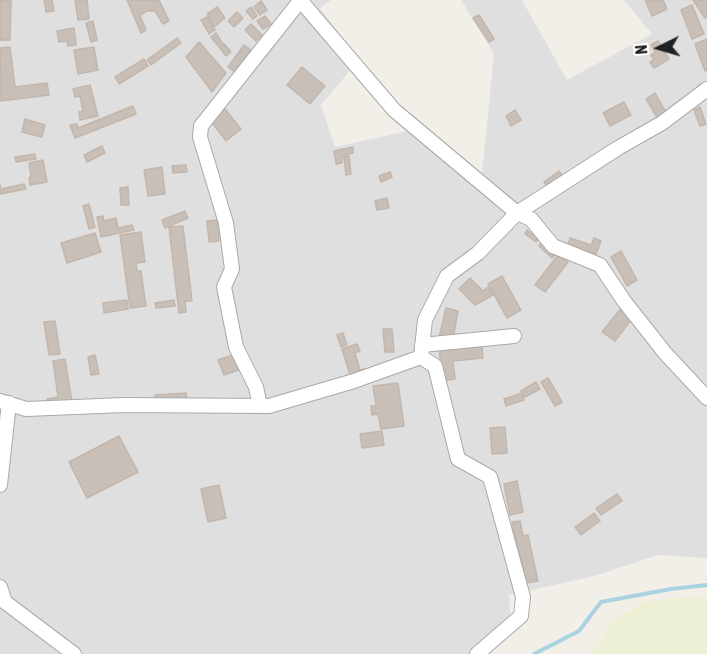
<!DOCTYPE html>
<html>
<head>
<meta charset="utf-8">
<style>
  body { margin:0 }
  #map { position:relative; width:707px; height:654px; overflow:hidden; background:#f2efe9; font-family:"Asap Condensed",sans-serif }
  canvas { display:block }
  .north { position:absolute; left:629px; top:18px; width:60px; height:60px; -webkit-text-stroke:4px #fff; paint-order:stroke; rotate:265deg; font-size:16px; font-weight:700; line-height:24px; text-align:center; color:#222 }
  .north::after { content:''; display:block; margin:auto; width:21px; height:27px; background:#222; clip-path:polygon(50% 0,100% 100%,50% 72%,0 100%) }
</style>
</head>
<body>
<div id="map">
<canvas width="707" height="654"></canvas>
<div class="north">N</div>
</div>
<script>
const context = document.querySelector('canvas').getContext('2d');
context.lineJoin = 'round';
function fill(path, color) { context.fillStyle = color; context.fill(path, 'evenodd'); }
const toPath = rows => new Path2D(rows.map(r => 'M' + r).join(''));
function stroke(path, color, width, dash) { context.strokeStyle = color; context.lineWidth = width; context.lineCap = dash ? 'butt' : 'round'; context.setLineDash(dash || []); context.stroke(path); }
fill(toPath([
  [0,0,331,0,320,8,359,60,321,105,335,147,399,133,417,126,482,175,494,54,461,0,522,0,567,80,652,34,624,0,707,0,707,558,658,555,594,576,509,595,511,626,474,654,0,654]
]), '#e0dfdf');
fill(toPath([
  [707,596,707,654,592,654,615,619,646,601]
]), '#eef0d5');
stroke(toPath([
  [534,654,579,631,601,602,671,589,707,585]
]), '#aad3df', 4);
const building = toPath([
  [0,0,11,0,10,40,0,40,0,0],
  [44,0,52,0,54,11,46,12,44,0],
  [75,0,87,0,89,19,78,20,75,0],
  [127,0,159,0,169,21,163,24,155,11,147,11,140,16,146,30,141,33,127,0],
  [645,0,663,0,667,9,652,16,645,0],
  [693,0,707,0,707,17,705,18,693,0],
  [261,1,267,10,260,15,254,7,261,1],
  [692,5,704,34,692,39,681,10,692,5],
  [217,7,225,18,214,27,207,14,217,7],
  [251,7,257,16,253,19,246,11,251,7],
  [237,12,243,18,234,27,228,21,237,12],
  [479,15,494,39,489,42,473,18,479,15],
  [265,16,271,24,263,29,257,21,265,16],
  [207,17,215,30,209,34,201,20,207,17],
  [93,21,97,40,91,42,86,23,93,21],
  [251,24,262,35,256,41,245,30,251,24],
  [74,28,76,45,68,46,67,41,59,42,57,31,74,28],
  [216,33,223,44,219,47,211,37,216,33],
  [177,38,181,43,151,65,147,60,177,38],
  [707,39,707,70,705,71,695,44,707,39],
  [658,41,669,59,654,68,650,62,654,60,651,55,655,52,651,45,658,41],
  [199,42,226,73,212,92,186,57,199,42],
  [224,44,231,52,226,56,219,47,224,44],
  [244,45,251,50,235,72,228,67,244,45],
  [10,47,15,87,47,83,49,95,1,101,0,48,10,47],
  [94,47,98,70,78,74,74,50,94,47],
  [144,59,148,66,119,84,115,77,144,59],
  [302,67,325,86,310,104,287,85,302,67],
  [90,85,98,116,80,120,79,112,83,111,80,96,75,97,73,89,90,85],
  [655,93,667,114,658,119,646,99,655,93],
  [624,102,631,115,610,126,603,113,624,102],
  [133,106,136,114,75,138,70,125,77,124,78,128,133,106],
  [700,107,706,124,700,126,694,110,700,107],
  [225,109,241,129,226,141,211,121,225,109],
  [515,110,521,120,511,126,506,116,515,110],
  [25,119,45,125,42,137,22,132,25,119],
  [102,146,105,153,87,162,84,155,102,146],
  [353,147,353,153,342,156,342,163,336,164,334,151,353,147],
  [35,154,36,159,16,162,15,157,35,154],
  [349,156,351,174,346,175,344,157,349,156],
  [43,160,47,182,30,185,29,178,31,177,29,163,43,160],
  [186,165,187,172,173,173,172,166,186,165],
  [162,167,165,194,148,196,144,170,162,167],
  [559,171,563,177,548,188,544,182,559,171],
  [390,172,392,177,381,182,379,176,390,172],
  [24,184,26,189,0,194,0,185,1,189,24,184],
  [128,187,129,205,121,205,120,188,128,187],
  [387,198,389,208,377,210,375,201,387,198],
  [89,204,95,227,89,229,83,206,89,204],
  [185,211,188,218,165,228,162,220,185,211],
  [103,216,104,221,116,218,118,228,132,225,134,230,101,237,97,217,103,216],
  [217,220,219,241,209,242,207,221,217,220],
  [183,226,192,301,185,301,186,312,179,313,169,227,183,226],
  [527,230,538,239,536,242,525,234,527,230],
  [141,232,145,262,136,263,137,271,141,271,146,306,130,308,120,235,141,232],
  [95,233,101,252,67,263,61,243,95,233],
  [570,238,591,245,594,238,601,241,596,254,568,245,570,238],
  [542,241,556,253,552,258,539,246,542,241],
  [621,251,637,280,627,286,611,257,621,251],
  [558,255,568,262,545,292,535,285,558,255],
  [502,276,521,310,507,318,488,284,502,276],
  [470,278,483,291,488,287,493,295,475,305,459,289,470,278],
  [619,298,634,316,615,341,602,332,622,307,616,302,619,298],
  [127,300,128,309,104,313,103,303,127,300],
  [174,300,175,306,156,308,155,303,174,300],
  [446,308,458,311,453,339,438,342,446,308],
  [55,321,60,354,49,355,44,322,55,321],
  [383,329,392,329,394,352,385,352,383,329],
  [343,333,347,345,341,347,337,335,343,333],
  [357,344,360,351,355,353,360,370,365,369,366,374,351,378,342,349,357,344],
  [482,345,483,358,453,361,455,379,443,381,439,350,482,345],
  [238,353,244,368,224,375,218,360,238,353],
  [95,355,99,374,91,375,88,357,95,355],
  [65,359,72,402,48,406,47,399,58,397,53,361,65,359],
  [548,378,562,402,555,406,541,382,548,378],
  [536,382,540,389,525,397,521,391,536,382],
  [398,383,404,426,381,429,378,414,372,415,371,406,376,406,373,386,398,383],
  [186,393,187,400,155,402,155,395,186,393],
  [522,393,524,400,506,406,504,399,522,393],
  [505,427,507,453,492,454,490,428,505,427],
  [382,431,384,445,362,448,360,434,382,431],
  [119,436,138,472,87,498,69,462,119,436],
  [517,481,523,512,510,515,504,484,517,481],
  [219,485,226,518,208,522,201,489,219,485],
  [617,494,622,501,601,515,596,508,617,494],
  [594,513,600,521,581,535,575,527,594,513],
  [520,521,523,536,528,535,538,581,526,583,512,522,520,521]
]);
fill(building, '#c7bfb8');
stroke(building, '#c4b6ab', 1.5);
const street = toPath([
  [300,0,394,110,517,213,531,219,553,246,600,265,624,301,665,353,707,398],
  [422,345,514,336],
  [421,357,435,366,458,459,490,477,523,597,521,616,477,654],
  [0,401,26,409,124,405,269,406,354,381,421,357,425,320,447,276,478,253,517,213,618,148,662,123,707,89],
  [260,406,256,387,236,347,224,287,232,269,226,223,200,137,201,126,300,1],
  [0,485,9,403],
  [0,587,5,602,74,654]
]);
stroke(street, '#a9a9a9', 16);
stroke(street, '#fff', 14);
</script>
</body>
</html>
